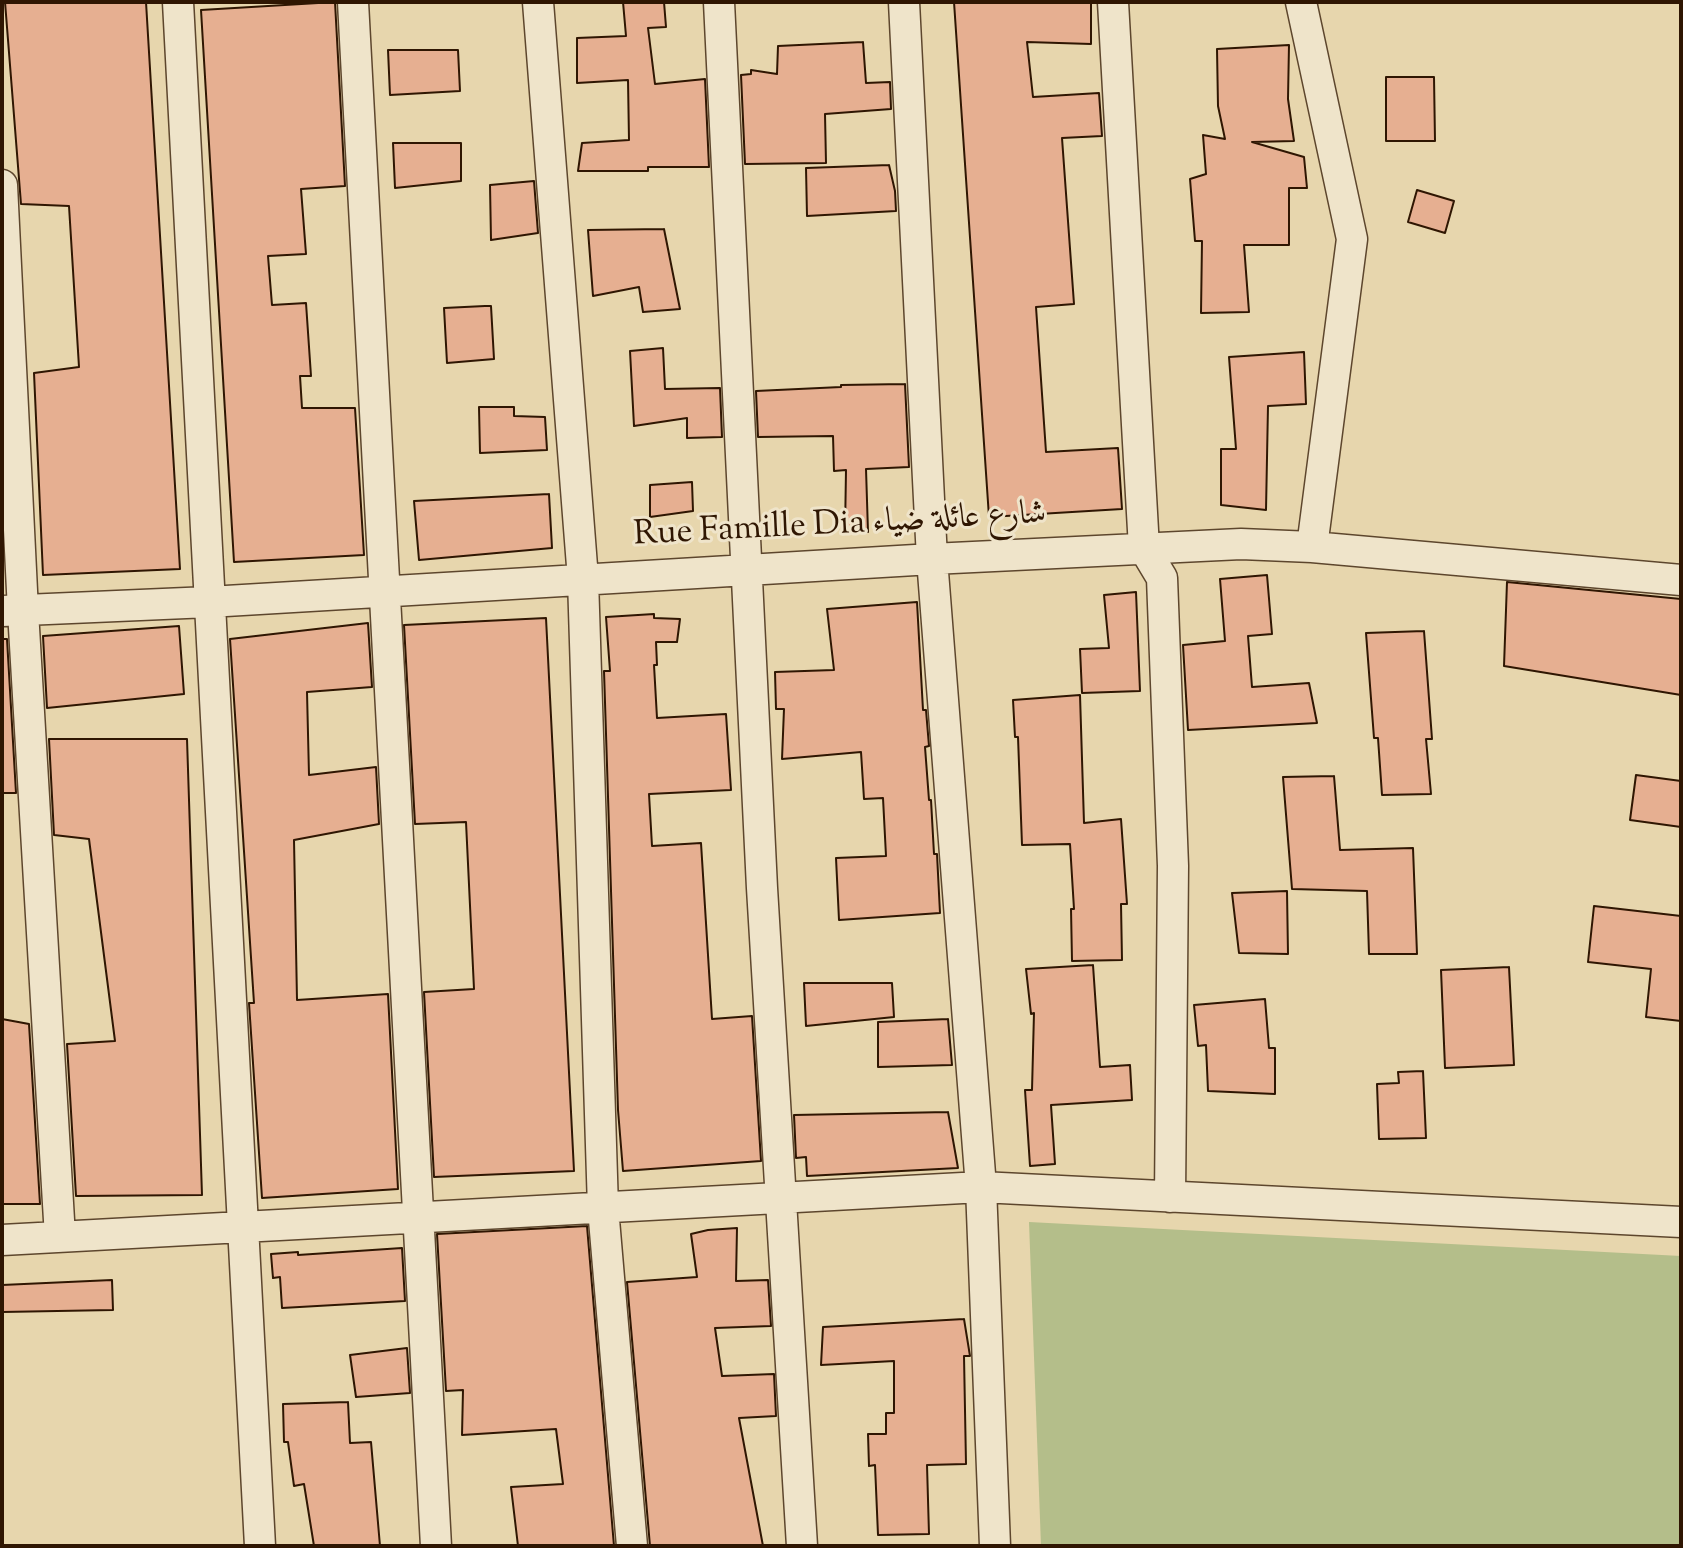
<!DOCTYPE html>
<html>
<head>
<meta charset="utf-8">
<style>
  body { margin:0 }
  #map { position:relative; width:1683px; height:1548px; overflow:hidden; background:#e7d6ad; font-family:"Sorts Mill Goudy",serif }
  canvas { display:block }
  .frame { position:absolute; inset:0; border:4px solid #2f1602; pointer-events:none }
</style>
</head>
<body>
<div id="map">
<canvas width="1683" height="1548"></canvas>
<div class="frame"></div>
</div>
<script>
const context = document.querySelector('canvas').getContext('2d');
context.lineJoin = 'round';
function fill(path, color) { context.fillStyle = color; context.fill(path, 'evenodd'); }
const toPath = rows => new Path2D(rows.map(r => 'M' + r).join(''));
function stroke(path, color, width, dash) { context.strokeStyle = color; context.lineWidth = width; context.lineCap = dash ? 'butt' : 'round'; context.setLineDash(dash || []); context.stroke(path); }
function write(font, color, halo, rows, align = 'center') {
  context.font = font + ' "Sorts Mill Goudy",Amiri,serif'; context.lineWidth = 6; context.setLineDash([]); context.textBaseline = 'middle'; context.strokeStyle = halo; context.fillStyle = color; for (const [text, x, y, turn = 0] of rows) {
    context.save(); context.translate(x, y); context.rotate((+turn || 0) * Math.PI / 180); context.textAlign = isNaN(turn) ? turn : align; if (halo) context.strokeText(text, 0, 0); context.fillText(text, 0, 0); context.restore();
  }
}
fill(toPath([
  [1029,1222,1681,1256,1681,1546,1041,1546]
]), '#b4be8a');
const building = toPath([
  [5,2,146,2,180,569,43,575,34,373,79,367,69,206,21,204,5,2],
  [335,2,345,186,301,189,306,254,268,256,272,305,306,303,311,376,300,376,302,408,355,408,364,555,234,562,201,10,335,2],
  [623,2,664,2,666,27,648,28,655,84,705,79,709,167,648,167,648,171,578,171,582,143,629,140,628,80,577,83,577,38,626,36,623,2],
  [954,2,1091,2,1091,44,1027,42,1033,97,1099,93,1102,136,1062,138,1074,304,1036,307,1046,452,1118,448,1122,509,989,517,954,2],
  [863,42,866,83,890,82,891,109,825,114,826,163,745,164,741,75,751,74,751,70,777,74,778,46,863,42],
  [1289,45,1288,99,1294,141,1252,142,1304,157,1307,188,1289,188,1289,245,1244,245,1249,312,1201,313,1202,241,1195,241,1190,179,1206,174,1203,135,1225,139,1218,106,1217,49,1289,45],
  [388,50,458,50,460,91,390,95,388,50],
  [1386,77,1434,77,1435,141,1386,141,1386,77],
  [393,143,461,143,461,181,395,188,393,143],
  [889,165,895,191,896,211,807,216,806,168,889,165],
  [534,181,538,233,491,240,490,185,534,181],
  [1417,190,1454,201,1445,233,1408,222,1417,190],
  [664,229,680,309,643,312,639,287,593,296,588,230,664,229],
  [485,306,491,306,494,359,447,363,444,308,485,306],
  [663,348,665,389,720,388,722,437,687,438,687,418,634,426,630,351,663,348],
  [1304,352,1306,404,1268,406,1266,510,1221,505,1221,449,1236,449,1229,357,1304,352],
  [905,384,909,467,866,469,868,532,845,532,846,470,834,471,833,436,758,437,756,391,841,387,841,385,905,384],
  [479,407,514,407,514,416,545,417,547,450,480,453,479,407],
  [692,482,693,511,650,517,650,485,692,482],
  [549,494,552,548,419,560,414,501,549,494],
  [1267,575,1272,634,1248,636,1252,687,1309,683,1317,723,1188,730,1183,645,1225,641,1220,579,1267,575],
  [1507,582,1681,599,1681,695,1504,666,1507,582],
  [1136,592,1140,691,1082,693,1080,649,1109,648,1104,595,1136,592],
  [917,602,923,710,926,710,929,746,925,747,929,800,931,800,934,854,937,854,940,913,839,920,836,858,886,856,883,798,864,799,861,752,782,759,784,709,776,709,775,672,834,670,827,609,917,602],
  [654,614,654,618,680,619,677,642,656,642,657,665,654,665,657,718,726,714,731,790,649,794,652,846,701,843,712,1019,752,1016,761,1161,623,1171,618,1110,604,671,610,671,606,617,654,614],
  [546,618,574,1171,434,1177,424,992,474,989,466,822,415,824,404,625,546,618],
  [368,623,372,687,307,692,309,775,376,767,379,824,294,840,297,1000,388,994,398,1189,262,1198,249,1003,254,1003,230,639,368,623],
  [179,626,184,694,47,708,43,636,179,626],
  [1424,631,1432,739,1426,739,1431,794,1382,795,1378,738,1374,738,1366,633,1424,631],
  [2,639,7,639,16,793,2,793,2,639],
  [1080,695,1084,823,1121,819,1127,904,1121,904,1122,960,1072,961,1071,909,1074,909,1070,844,1022,845,1018,737,1015,737,1013,700,1080,695],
  [49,739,187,739,202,1195,76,1196,67,1044,115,1041,89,839,54,835,49,739],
  [1636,775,1681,781,1681,827,1630,820,1636,775],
  [1334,776,1340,850,1413,848,1417,954,1369,954,1367,891,1292,889,1283,777,1334,776],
  [1287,891,1288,954,1239,953,1232,893,1287,891],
  [1594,906,1681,916,1681,1021,1646,1017,1651,969,1588,962,1594,906],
  [1093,965,1100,1067,1130,1065,1132,1100,1051,1105,1055,1164,1030,1166,1025,1090,1032,1090,1034,1013,1031,1014,1026,969,1093,965],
  [1509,967,1514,1065,1445,1068,1441,970,1509,967],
  [804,983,892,983,894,1017,806,1026,804,983],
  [1265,999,1269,1048,1275,1048,1275,1094,1208,1091,1206,1045,1198,1046,1194,1005,1265,999],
  [2,1019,29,1024,40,1204,2,1204,2,1019],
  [948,1019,952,1065,878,1067,878,1022,948,1019],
  [1423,1071,1426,1138,1379,1139,1377,1084,1399,1083,1398,1072,1423,1071],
  [948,1112,958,1168,807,1176,806,1157,796,1158,794,1115,948,1112],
  [587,1226,614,1546,518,1546,511,1487,563,1484,556,1429,462,1435,463,1390,446,1391,437,1234,587,1226],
  [737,1228,736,1281,768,1280,771,1326,715,1328,722,1376,774,1374,776,1416,739,1418,763,1546,650,1546,627,1282,697,1277,691,1234,708,1230,737,1228],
  [402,1248,405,1301,282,1308,280,1277,273,1278,271,1254,298,1252,298,1255,402,1248],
  [112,1280,113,1310,2,1312,2,1285,112,1280],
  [964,1319,970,1356,964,1356,966,1464,927,1465,929,1534,878,1535,875,1465,869,1466,868,1434,886,1434,886,1413,894,1413,894,1361,821,1365,823,1327,964,1319],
  [407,1348,410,1393,356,1397,350,1355,407,1348],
  [348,1402,350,1443,371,1442,380,1546,314,1546,304,1484,294,1486,288,1442,284,1442,283,1404,348,1402]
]);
fill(building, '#e6af91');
stroke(building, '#2f1602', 2);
const street = toPath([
  [178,2,260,1546],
  [353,2,436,1546],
  [538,2,583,579,603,1208,632,1546],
  [719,2,762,888,802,1546],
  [904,2,932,559,981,1187,995,1546],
  [1113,2,1144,548,1162,578,1173,866,1170,1197],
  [1301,2,1352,239,1312,547],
  [2,185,23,611,60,1237],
  [2,611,209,602,932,559,1241,544,1312,547,1681,580],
  [2,1240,981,1187,1681,1222]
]);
stroke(street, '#5d462d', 33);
stroke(street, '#efe4ca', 30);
write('34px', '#2f1602', '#efe4ca', [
  ["Rue Famille Dia شارع عائلة ضياء",840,527,-3]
]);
</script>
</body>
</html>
